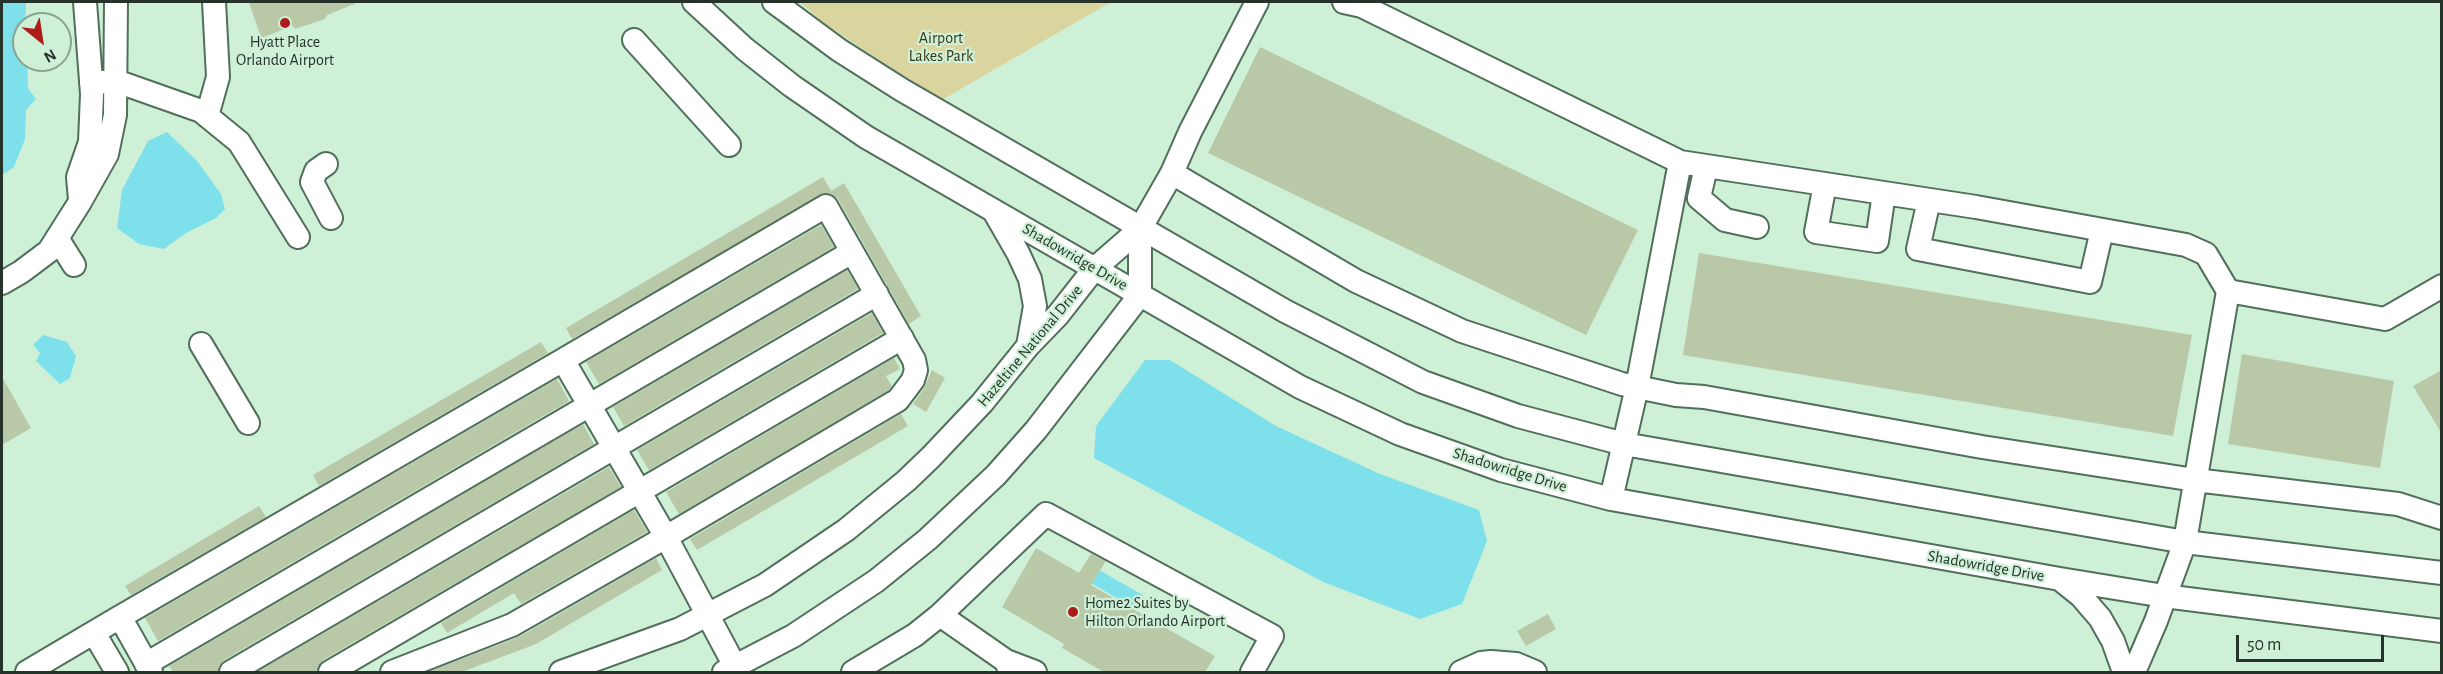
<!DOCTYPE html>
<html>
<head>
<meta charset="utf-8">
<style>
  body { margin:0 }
  #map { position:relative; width:2443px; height:674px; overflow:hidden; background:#cef0d7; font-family:"Alegreya Sans",sans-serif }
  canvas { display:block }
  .frame { position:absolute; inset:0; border:3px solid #26332a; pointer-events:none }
  .north { position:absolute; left:12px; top:12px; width:60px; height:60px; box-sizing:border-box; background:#cef0d7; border:2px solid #8ba492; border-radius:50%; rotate:150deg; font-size:16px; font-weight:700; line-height:24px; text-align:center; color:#26332a }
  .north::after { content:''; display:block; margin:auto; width:21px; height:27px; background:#ad1c19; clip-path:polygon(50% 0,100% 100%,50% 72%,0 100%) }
  .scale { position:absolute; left:2236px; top:635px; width:148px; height:27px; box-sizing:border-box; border:3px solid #26332a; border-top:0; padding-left:8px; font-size:18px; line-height:21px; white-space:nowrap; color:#26332a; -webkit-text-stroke:4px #cef0d7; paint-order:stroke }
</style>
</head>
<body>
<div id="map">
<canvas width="2443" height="674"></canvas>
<div class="frame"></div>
<div class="north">N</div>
<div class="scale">50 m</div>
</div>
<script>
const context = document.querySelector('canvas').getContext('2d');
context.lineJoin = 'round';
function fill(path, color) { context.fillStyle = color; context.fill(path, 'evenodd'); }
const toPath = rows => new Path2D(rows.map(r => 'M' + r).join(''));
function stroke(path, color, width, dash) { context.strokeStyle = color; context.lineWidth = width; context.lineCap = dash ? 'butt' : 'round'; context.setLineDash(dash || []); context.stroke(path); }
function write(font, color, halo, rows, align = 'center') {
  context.font = font + ' "Alegreya Sans",sans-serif'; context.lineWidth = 4.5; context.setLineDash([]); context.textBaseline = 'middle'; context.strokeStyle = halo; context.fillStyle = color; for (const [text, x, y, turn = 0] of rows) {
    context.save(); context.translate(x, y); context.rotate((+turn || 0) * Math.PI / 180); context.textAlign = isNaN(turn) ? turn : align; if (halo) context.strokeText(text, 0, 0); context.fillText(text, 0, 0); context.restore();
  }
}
fill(toPath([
  [800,2,1111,2,940,101,821,21]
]), '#dad59e');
fill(toPath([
  [2,2,26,2,24,60,27,60,28,88,36,99,26,110,25,139,14,167,2,175],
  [167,132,197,161,221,194,225,209,216,218,186,233,164,249,139,244,117,228,122,190,148,141],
  [43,335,67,342,76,356,70,378,60,384,36,361,40,353,33,345],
  [1145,360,1170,360,1276,426,1380,474,1479,510,1487,541,1462,604,1420,619,1323,582,1094,458,1096,426],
  [1099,570,1143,595,1135,609,1091,583]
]), '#7ee0ea');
fill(toPath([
  [249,2,359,2,327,15,325,19,295,29,293,26,261,38],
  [1260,47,1638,230,1586,335,1208,153],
  [823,177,831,191,844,183,921,316,909,324,838,199,832,194,825,193,572,339,566,328],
  [821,225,834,247,599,384,586,362],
  [1699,253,2192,335,2173,436,1683,355],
  [847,270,858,289,624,426,613,407],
  [872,313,883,333,649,470,637,450],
  [541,342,548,353,319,486,313,475],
  [2242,354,2394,381,2380,468,2228,444],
  [894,358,900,369,886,376,892,386,889,390,679,514,666,492],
  [932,370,945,378,926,412,913,404,924,388],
  [2442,370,2442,434,2413,386],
  [2,377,31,428,2,445],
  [557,379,569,401,158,641,145,618],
  [901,414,908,426,697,550,690,539],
  [583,424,594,444,224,660,219,666,218,672,173,672,169,666],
  [609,467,621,487,323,660,317,670,313,672,257,672],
  [259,506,266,517,131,595,125,586],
  [634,510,647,532,521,604,514,593,447,633,441,623],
  [1036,548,1079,573,1091,554,1106,561,1091,585,1215,656,1205,672,1104,672,1062,648,1064,644,1002,607],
  [656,558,662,570,536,644,462,672,428,672,519,637],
  [1548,614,1556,629,1526,646,1517,631]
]), '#b9c9a8');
const minor = toPath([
  [694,2,745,49,792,86,866,137,1300,387,1400,434,1501,470,1611,499,2060,579,2164,596,2442,631],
  [774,2,839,50,902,90,1285,311,1423,382,1518,416,1624,444,2185,542,2442,573],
  [1344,2,1362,6,1680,162,1976,207,2186,245,2206,254,2228,291,2189,518,2185,542,2156,621,2134,672],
  [634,40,729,145],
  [91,83,116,81,201,111,239,142,298,237],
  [207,116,218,77,214,2],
  [326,164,316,171,312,182,331,218],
  [1706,167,1699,198,1725,220,1757,227],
  [1172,173,1356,281,1462,331,1622,384,1676,395,1704,397,1982,447,2195,480,2398,504,2442,518],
  [1825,184,1816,232,1877,241,1884,193],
  [80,200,78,177,90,142,92,94,85,2],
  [1929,200,1918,249,2090,282,2102,230],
  [995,213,1018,253,1030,279,1035,306,1028,346],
  [57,238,74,265],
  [2,283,21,272,49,251,80,202,107,154,115,115,116,2],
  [2228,291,2385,319,2442,286],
  [201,344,248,423],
  [1611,499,1637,387,1680,162],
  [2061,580,2081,596,2100,618,2113,641,2124,672],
  [940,615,1006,661,1010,672],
  [94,633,117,672],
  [1006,661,1035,672],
  [146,664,852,252],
  [27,672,120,617],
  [151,672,120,617,563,360],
  [231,672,877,294],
  [330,672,902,338],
  [392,672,512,625,666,537,898,400,913,380,916,370,914,360,826,206,563,360,666,537,738,672],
  [561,672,680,629,765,585,846,530,906,481,931,457,982,403,1028,346,1058,315,1094,269,1140,229,1172,173,1190,132,1257,2],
  [724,672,793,636,876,581,928,539,996,475,1036,430,1140,295,1140,229],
  [853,672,915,635,940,615,1046,514,1272,636,1252,672],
  [1461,672,1481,663,1491,662,1516,664,1535,672]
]);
stroke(minor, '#516f5a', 26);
stroke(minor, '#fff', 22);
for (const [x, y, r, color] of [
  [285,23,6,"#ad1c19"],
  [1073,612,6,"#ad1c19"]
]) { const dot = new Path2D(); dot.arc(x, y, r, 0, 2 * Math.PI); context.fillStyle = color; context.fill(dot); stroke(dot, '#cef0d7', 2); }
write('16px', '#3a3717', '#cef0d7', [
  ["Airport",941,38],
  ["Lakes Park",941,56]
]);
write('16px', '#26332a', '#cef0d7', [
  ["Hyatt Place",285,42],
  ["Orlando Airport",285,60],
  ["Home2 Suites by",1085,603,"left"],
  ["Hilton Orlando Airport",1085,621,"left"]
]);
write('16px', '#26332a', '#cef0d7', [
  ["Shadowridge Drive",1075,257,30],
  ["Hazeltine National Drive",1030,346,-50],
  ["Shadowridge Drive",1510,470,17],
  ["Shadowridge Drive",1986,566,10]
]);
</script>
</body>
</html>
